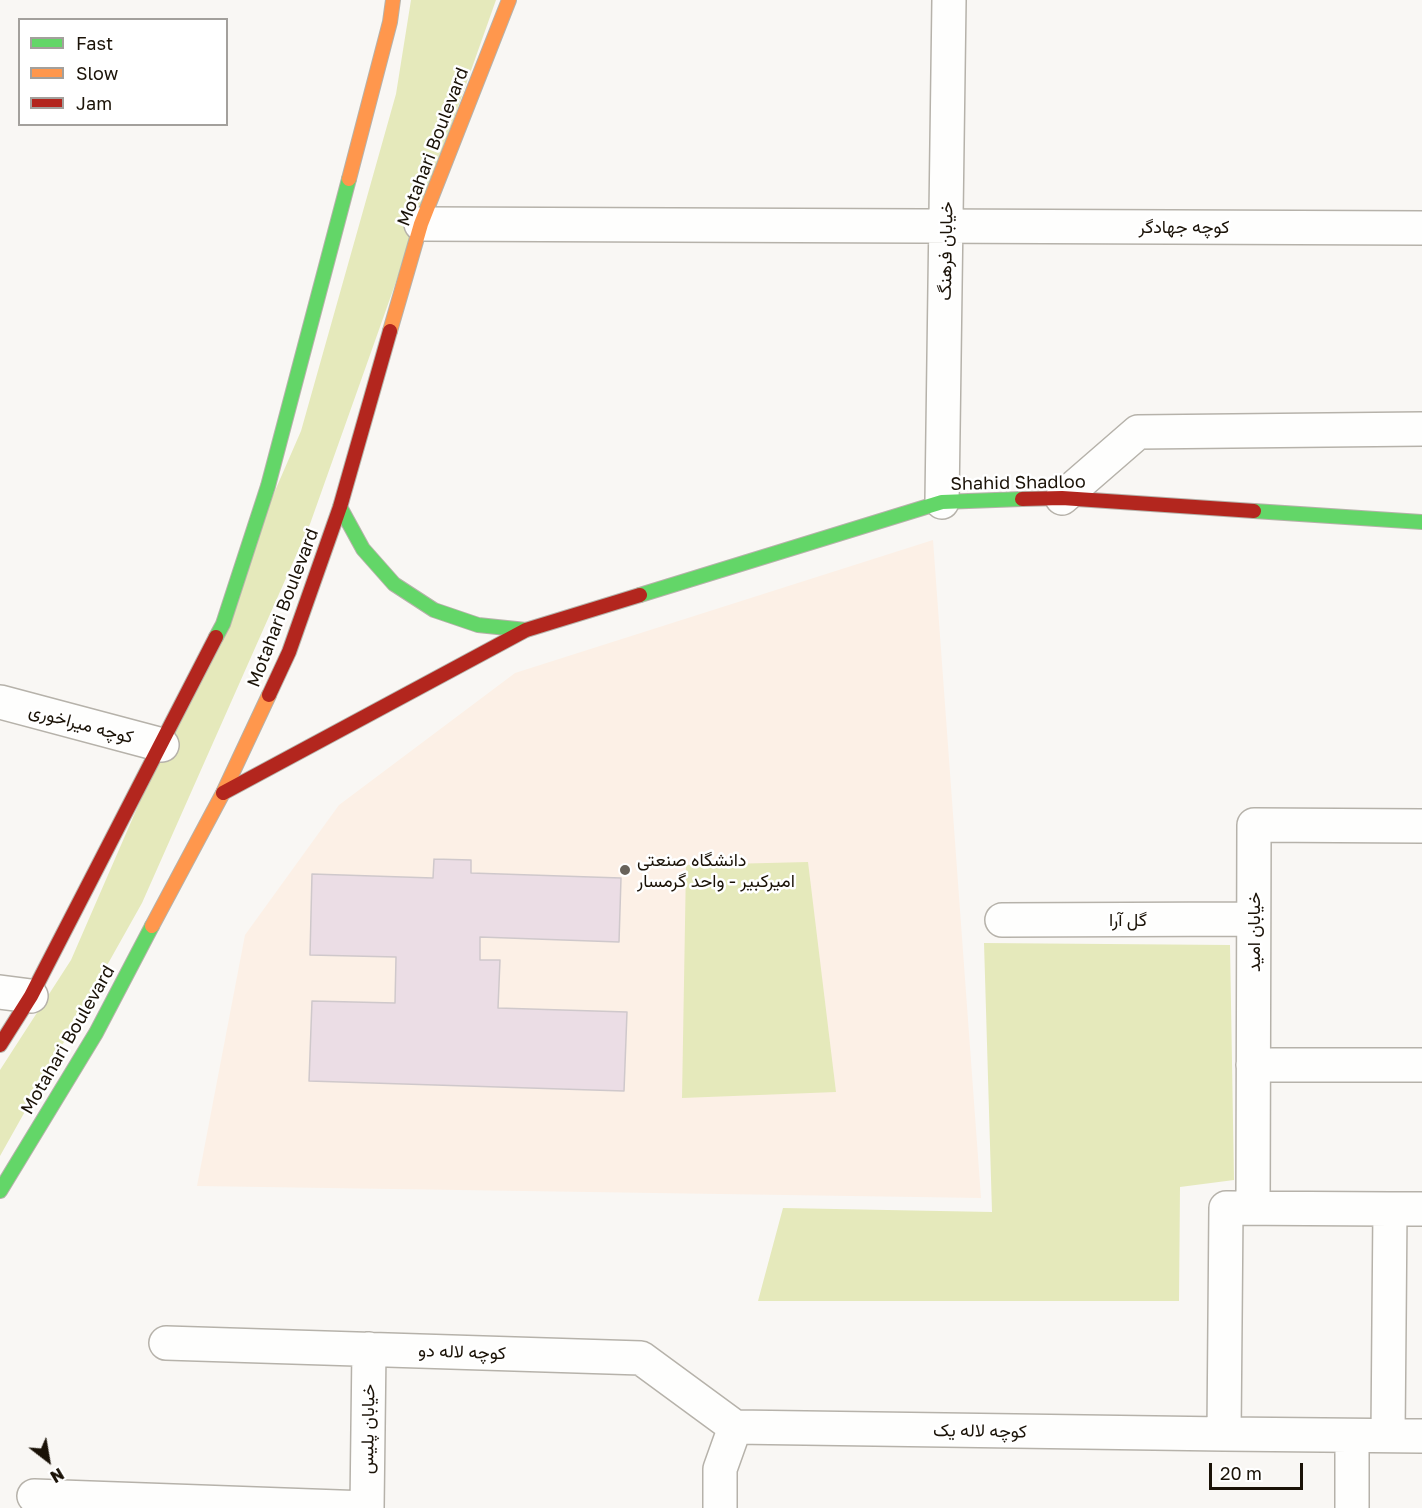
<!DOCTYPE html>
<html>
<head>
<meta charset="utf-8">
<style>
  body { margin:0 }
  #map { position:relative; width:1422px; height:1508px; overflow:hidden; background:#f9f7f4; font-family:"Golos Text",sans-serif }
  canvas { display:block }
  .legend { position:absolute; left:18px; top:18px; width:210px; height:108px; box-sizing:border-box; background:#fff; border:2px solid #a3a09c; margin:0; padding:8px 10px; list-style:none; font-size:18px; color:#1a1207 }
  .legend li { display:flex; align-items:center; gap:12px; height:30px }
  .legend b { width:30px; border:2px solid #a3a09c }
  .north { position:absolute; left:18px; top:1430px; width:60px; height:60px; -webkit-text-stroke:4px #fff; paint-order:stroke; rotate:149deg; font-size:16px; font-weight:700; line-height:24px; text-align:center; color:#1a1207 }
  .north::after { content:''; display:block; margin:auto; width:21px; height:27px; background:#1a1207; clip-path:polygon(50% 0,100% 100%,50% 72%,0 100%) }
  .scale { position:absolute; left:1209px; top:1463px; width:94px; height:27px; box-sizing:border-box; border:3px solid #1a1207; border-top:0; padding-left:8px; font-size:18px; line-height:21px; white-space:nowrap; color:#1a1207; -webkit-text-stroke:4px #fff; paint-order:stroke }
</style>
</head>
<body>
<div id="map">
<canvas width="1422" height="1508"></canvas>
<ul class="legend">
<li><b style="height:8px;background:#63d668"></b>Fast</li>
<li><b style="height:8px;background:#ff974d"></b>Slow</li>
<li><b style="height:8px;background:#b3261e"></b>Jam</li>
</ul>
<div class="north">N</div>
<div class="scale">20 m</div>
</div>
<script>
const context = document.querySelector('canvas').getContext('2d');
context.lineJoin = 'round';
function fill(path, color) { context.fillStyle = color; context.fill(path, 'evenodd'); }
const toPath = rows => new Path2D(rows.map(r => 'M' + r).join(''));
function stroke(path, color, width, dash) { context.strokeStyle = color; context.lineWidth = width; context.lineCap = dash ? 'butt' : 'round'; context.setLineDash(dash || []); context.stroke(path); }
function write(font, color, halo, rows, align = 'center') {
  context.font = font + ' "Golos Text",Vazirmatn,sans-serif'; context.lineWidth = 5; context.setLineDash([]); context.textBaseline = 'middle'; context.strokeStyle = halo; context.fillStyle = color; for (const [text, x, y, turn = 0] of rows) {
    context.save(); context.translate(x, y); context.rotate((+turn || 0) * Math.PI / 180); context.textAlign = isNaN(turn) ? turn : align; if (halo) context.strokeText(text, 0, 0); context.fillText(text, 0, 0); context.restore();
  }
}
fill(toPath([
  [933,540,981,1198,197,1186,245,935,339,805,515,673]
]), '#fcf0e6');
fill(toPath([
  [411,0,496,0,310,524,142,903,0,1156,0,1070,71,960,301,431,396,94],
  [808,862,836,1092,682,1098,686,865],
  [984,943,1230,945,1234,1180,1180,1187,1179,1301,758,1301,783,1208,992,1212]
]), '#e5e9bb');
const building = toPath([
  [434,859,471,860,471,873,621,878,619,942,480,937,480,960,500,960,498,1008,627,1012,624,1091,309,1081,312,1001,395,1003,396,957,310,955,312,874,433,878,434,859]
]);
fill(building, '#ebdde5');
stroke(building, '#cfc8cb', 1.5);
const street = toPath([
  [421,224,1422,228],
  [1062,498,1138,432,1422,429],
  [942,502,949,0],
  [0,702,162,745],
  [1002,920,1253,919],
  [0,992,31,996],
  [1253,1065,1422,1065],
  [1253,1208,1254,825,1422,826],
  [1390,1209,1422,1209],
  [166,1343,641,1358,735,1427],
  [735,1427,1224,1434],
  [1388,1435,1390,1209,1226,1208,1224,1434,1422,1436],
  [34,1496,367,1508],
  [367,1508,369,1349],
  [720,1508,720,1469,735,1427],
  [1352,1508,1352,1436]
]);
const fast = toPath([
  [340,507,363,549,394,584,434,610,478,625,526,630],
  [1254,511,1422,522],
  [640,595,942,502,1022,499],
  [216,637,223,624,268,486,349,179],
  [0,1191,96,1033,152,926]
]);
const slow = toPath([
  [349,179,390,22,393,0],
  [390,331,421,224,509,0],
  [152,926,223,793,269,695]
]);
const jam = toPath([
  [1022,499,1062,498,1254,511],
  [269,695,289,652,340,507,390,331],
  [223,793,526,630,640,595],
  [0,1045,31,996,216,637]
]);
stroke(street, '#b6b2aa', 36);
stroke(fast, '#b6b2aa', 16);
stroke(slow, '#b6b2aa', 16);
stroke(jam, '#b6b2aa', 16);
stroke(street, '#fefefd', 33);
stroke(fast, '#63d668', 14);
stroke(slow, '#ff974d', 14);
stroke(jam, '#b3261e', 14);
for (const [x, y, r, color] of [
  [625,870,6,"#68625a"]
]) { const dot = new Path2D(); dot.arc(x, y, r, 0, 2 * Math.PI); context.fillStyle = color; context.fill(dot); stroke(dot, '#fff', 2); }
write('18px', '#1a1207', '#fff', [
  ["Motahari Boulevard",433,147,-69],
  ["کوچه جهادگر",1184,227],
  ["خیابان فرهنگ",946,251,-89],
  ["Shahid Shadloo",1018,483,-1],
  ["Motahari Boulevard",283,608,-69],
  ["کوچه میراخوری",81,724,15],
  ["گل آرا",1128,920],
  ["خیابان امید",1254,932,-90],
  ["Motahari Boulevard",68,1040,-60],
  ["کوچه لاله دو",462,1352,2],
  ["خیابان پلیس",368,1429,-89],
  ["کوچه لاله یک",980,1431,1]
]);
write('18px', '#1a1207', '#fff', [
  ["دانشگاه صنعتی",637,860],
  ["امیرکبیر - واحد گرمسار",637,881]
], 'left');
</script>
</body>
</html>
